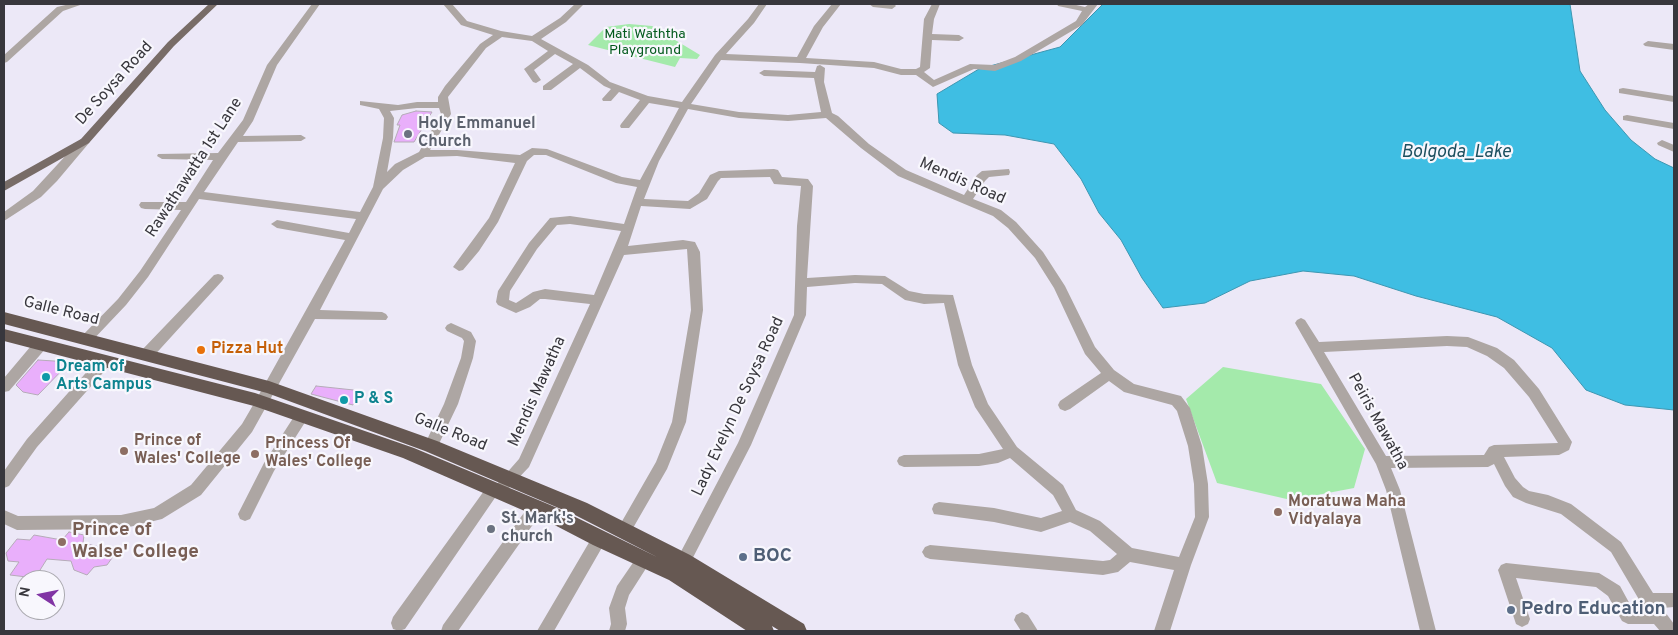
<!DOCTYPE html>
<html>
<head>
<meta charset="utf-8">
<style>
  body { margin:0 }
  #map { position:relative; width:1678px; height:635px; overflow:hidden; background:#ece8f7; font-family:Overpass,sans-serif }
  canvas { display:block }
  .frame { position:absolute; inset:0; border:5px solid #38373d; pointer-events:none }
  .north { position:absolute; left:15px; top:570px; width:50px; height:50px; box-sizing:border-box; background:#f8f7fd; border:1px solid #abaab0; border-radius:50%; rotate:281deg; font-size:14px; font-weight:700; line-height:20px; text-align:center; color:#38373d }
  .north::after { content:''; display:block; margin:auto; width:18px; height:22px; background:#8134a4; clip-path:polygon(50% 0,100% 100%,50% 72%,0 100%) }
</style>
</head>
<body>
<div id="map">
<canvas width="1678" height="635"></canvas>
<div class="frame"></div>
<div class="north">N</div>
</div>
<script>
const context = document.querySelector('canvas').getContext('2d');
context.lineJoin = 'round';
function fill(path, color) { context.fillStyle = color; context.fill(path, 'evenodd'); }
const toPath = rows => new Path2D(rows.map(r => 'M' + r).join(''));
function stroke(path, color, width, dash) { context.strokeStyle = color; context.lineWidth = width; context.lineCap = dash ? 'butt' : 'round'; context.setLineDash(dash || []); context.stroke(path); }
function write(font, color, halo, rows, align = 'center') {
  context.font = font + ' Overpass,sans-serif'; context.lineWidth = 4.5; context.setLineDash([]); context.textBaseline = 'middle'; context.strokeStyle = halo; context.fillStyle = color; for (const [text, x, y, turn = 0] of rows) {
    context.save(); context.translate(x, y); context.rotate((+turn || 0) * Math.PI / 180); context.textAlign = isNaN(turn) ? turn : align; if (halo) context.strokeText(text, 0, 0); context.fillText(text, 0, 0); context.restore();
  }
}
fill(toPath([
  [629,24,652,26,700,55,697,59,680,58,675,67,588,45,606,27],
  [1223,367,1321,384,1365,449,1354,488,1291,500,1217,483,1186,399]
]), '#a4eaab');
const water = toPath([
  [1103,4,1570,4,1580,71,1605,110,1631,140,1655,159,1674,168,1674,410,1625,405,1586,390,1552,348,1497,317,1416,296,1354,276,1303,271,1250,281,1205,303,1163,308,1142,278,1121,240,1099,213,1081,179,1054,144,1005,135,953,133,939,123,937,94,979,69,1060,47,1103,4]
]);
fill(water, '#3fbee3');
stroke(water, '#3d96b1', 1);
const building = toPath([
  [416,111,432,112,414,142,394,142,400,125,397,125,402,115,416,111],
  [38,360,70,362,38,395,23,392,16,385,38,360],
  [316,386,363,391,353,405,311,394,316,386],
  [69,532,84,535,83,543,117,551,107,565,94,567,87,575,74,570,71,561,47,559,35,578,10,575,19,562,8,561,6,553,17,539,30,540,34,535,62,540,69,532]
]);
fill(building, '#e9affb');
stroke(building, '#b5abb8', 1);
fill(toPath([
  [70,4,83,4,63,11,7,62,4,63,4,55,57,7,70,4],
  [312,4,320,4,277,65,253,121,243,136,301,135,306,138,301,141,238,142,204,192,360,212,373,187,383,138,384,118,379,109,360,105,360,101,398,105,417,102,438,102,438,97,445,86,480,44,493,35,461,25,443,4,452,4,467,21,501,31,532,36,560,18,575,4,584,4,566,22,541,39,588,65,610,82,648,96,682,102,715,55,748,19,759,4,767,4,754,23,726,54,797,57,814,26,832,4,841,4,823,27,806,58,874,62,901,69,916,69,920,67,924,19,932,4,940,4,934,19,932,34,959,35,964,38,959,41,932,40,930,68,924,72,934,80,970,64,994,65,1015,57,1076,21,1082,11,1058,6,1057,4,1072,4,1085,7,1089,4,1098,4,1082,25,1021,61,995,71,974,69,933,87,916,75,901,75,874,68,800,63,721,60,691,104,739,112,788,115,821,112,814,78,764,76,759,73,764,70,815,72,817,66,820,65,825,68,824,82,832,113,838,116,869,144,906,170,964,195,977,175,982,171,1009,169,1010,172,1009,175,989,177,985,181,973,199,1001,210,1016,222,1043,252,1065,286,1095,347,1114,370,1134,384,1181,396,1190,408,1202,446,1208,484,1209,517,1191,565,1170,631,1154,631,1174,570,1130,562,1118,572,1103,575,930,559,925,557,922,552,925,547,930,545,1103,561,1110,560,1117,554,1090,531,1070,522,1041,532,994,522,934,514,932,509,934,504,939,502,994,508,1041,518,1062,511,1053,495,1010,458,998,463,979,466,904,467,899,465,897,461,899,457,904,455,979,454,1003,449,975,407,958,365,944,303,924,304,905,300,882,284,855,283,807,287,806,315,751,445,685,573,680,575,675,573,672,568,675,563,738,443,794,315,797,226,801,186,774,184,770,177,721,178,718,181,707,199,690,209,641,206,628,246,683,240,695,242,700,252,703,310,686,422,667,469,629,535,624,537,619,535,617,530,656,462,672,422,691,310,687,249,624,255,529,467,509,488,501,489,405,629,399,631,393,629,391,623,393,617,489,484,497,484,519,459,590,304,545,299,540,299,530,307,516,313,498,305,496,302,498,291,529,243,550,218,570,216,624,224,637,187,616,183,546,155,534,155,527,161,498,222,479,251,463,270,459,271,453,267,489,218,515,163,457,156,425,157,403,170,383,189,320,310,382,312,386,314,388,317,386,320,315,319,252,432,201,495,162,519,121,529,17,530,4,524,4,510,18,516,121,515,154,508,191,485,242,424,256,400,345,240,277,228,271,224,277,220,349,233,356,219,199,199,148,277,126,305,90,343,85,344,80,343,79,339,118,299,140,271,181,210,145,209,141,208,139,205,141,202,186,202,213,160,162,159,157,156,158,154,218,153,243,120,267,65,312,4],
  [502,37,532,41,548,51,524,69,533,82,536,83,541,80,534,70,555,54,573,64,543,86,543,90,551,90,580,68,604,86,611,89,602,99,603,101,611,101,619,92,640,100,621,124,620,126,621,128,629,128,649,103,679,108,640,180,622,177,547,149,532,148,520,155,457,150,430,150,451,114,448,97,486,48,502,37],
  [417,108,439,108,441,114,419,152,395,164,387,172,393,138,394,118,390,111,417,108],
  [688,109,739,118,788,121,826,118,861,148,898,176,993,216,1008,228,1035,258,1054,288,1085,354,1101,373,1060,401,1058,405,1060,409,1065,411,1070,409,1109,381,1124,392,1172,405,1177,411,1188,446,1194,484,1195,517,1179,557,1132,548,1100,521,1076,510,1063,485,1017,447,988,404,972,365,953,295,924,294,909,291,885,276,855,275,807,278,813,186,808,179,782,177,778,170,774,169,719,171,710,175,699,193,688,201,644,199,659,161,688,109],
  [570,224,621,231,594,295,545,289,533,292,516,303,509,300,510,291,537,249,557,225,570,224],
  [869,4,894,4,896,6,892,9,873,7,869,4],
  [1648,41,1674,44,1674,50,1645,46,1643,44,1648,41],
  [1623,88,1674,96,1674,102,1619,93,1619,89,1623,88],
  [1627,115,1674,123,1674,129,1623,120,1623,116,1627,115],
  [85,138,89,139,90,141,89,143,57,181,41,197,4,221,4,212,33,191,81,139,85,138],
  [1662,140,1674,145,1674,152,1658,145,1657,143,1662,140],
  [218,274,222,275,224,278,222,281,151,359,141,359,140,355,141,351,214,275,218,274],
  [1301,318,1305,320,1319,342,1447,336,1468,337,1497,348,1514,360,1539,389,1572,442,1569,450,1559,455,1504,457,1515,478,1523,487,1529,491,1548,495,1571,504,1621,542,1653,593,1674,593,1674,607,1662,608,1674,624,1674,631,1660,631,1654,624,1628,624,1622,621,1608,596,1596,587,1516,578,1530,619,1528,624,1522,627,1516,624,1498,570,1501,565,1506,563,1599,573,1620,586,1632,608,1644,608,1611,552,1561,514,1526,503,1513,497,1505,486,1494,464,1488,467,1391,468,1400,490,1436,631,1420,631,1386,490,1376,464,1295,323,1297,320,1301,318],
  [1447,346,1467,347,1487,356,1504,368,1529,397,1558,443,1494,445,1489,447,1484,455,1386,456,1324,352,1447,346],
  [451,323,471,332,476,341,473,358,458,404,436,450,431,452,426,450,424,446,444,404,461,358,464,341,462,338,447,331,445,328,447,325,451,323],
  [41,339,46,340,47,344,46,348,9,391,4,392,4,378,36,340,41,339],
  [105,356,110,357,111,361,110,365,37,447,9,486,4,488,4,471,27,439,100,357,105,356],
  [302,410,307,412,309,416,274,471,250,519,245,521,240,519,238,514,264,463,297,412,302,410],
  [536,501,541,503,543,508,541,513,458,631,441,631,443,625,531,503,536,501],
  [599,532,604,534,607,539,604,544,554,631,537,631,594,534,599,532],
  [644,552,649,554,652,559,629,595,625,608,627,624,625,631,609,631,611,624,609,608,617,586,639,554,644,552],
  [1022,612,1028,615,1038,631,1021,631,1014,620,1016,615,1022,612]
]), '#ada6a3');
fill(toPath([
  [209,4,218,4,174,46,89,143,4,191,4,182,81,139,168,42,209,4]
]), '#786c67');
fill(toPath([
  [4,312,269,381,437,441,587,503,690,555,804,624,807,631,780,631,772,626,774,631,747,631,669,580,593,545,543,519,403,458,254,406,4,341,4,329,255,393,414,448,555,507,657,557,575,515,425,451,267,393,4,324,4,312]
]), '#665852');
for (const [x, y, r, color] of [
  [408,134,5,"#6b7280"],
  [201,350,5,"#e8710a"],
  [46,377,5,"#0f9aa8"],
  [344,400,5,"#0f9aa8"],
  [124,451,5,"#8d6e63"],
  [255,454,5,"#8d6e63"],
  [1278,512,5,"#8d6e63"],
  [491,529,5,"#6b7280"],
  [62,542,5,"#8d6e63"],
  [743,557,5,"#5c6f8a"],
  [1511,610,5,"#5c6f8a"]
]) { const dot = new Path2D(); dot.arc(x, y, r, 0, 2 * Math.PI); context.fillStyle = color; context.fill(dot); stroke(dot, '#f8f7fd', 2); }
write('14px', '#035a1d', '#f8f7fd', [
  ["Mati Waththa",645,35],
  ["Playground",645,51]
]);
write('16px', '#38373d', '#f8f7fd', [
  ["De Soysa Road",115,84,-48],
  ["Rawathawatta 1st Lane",195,168,-57],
  ["Mendis Road",962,182,24],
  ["Galle Road",61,312,14],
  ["Mendis Mawatha",538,392,-66],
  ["Lady Evelyn De Soysa Road",739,407,-65],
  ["Peiris Mawatha",1377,422,61],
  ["Galle Road",450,433,22]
]);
write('bold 16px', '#5b616d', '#f8f7fd', [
  ["Holy Emmanuel",418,125],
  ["Church",418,143],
  ["St. Mark's",501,520],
  ["church",501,538]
], 'left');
write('bold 16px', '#c56008', '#f8f7fd', [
  ["Pizza Hut",211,350]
], 'left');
write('bold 16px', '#0d838f', '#f8f7fd', [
  ["Dream of",56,368],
  ["Arts Campus",56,386],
  ["P & S",354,400]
], 'left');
write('bold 16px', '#785e54', '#f8f7fd', [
  ["Prince of",134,442],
  ["Wales' College",134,460],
  ["Princess Of",265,445],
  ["Wales' College",265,463],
  ["Moratuwa Maha",1288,503],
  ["Vidyalaya",1288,521]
], 'left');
write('italic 18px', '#1d5060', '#f8f7fd', [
  ["Bolgoda_Lake",1456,153]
]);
write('bold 19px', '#785e54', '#f8f7fd', [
  ["Prince of",72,531],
  ["Walse' College",72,553]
], 'left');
write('bold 19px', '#4e5e75', '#f8f7fd', [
  ["BOC",753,557],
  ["Pedro Education",1521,610]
], 'left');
</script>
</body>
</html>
